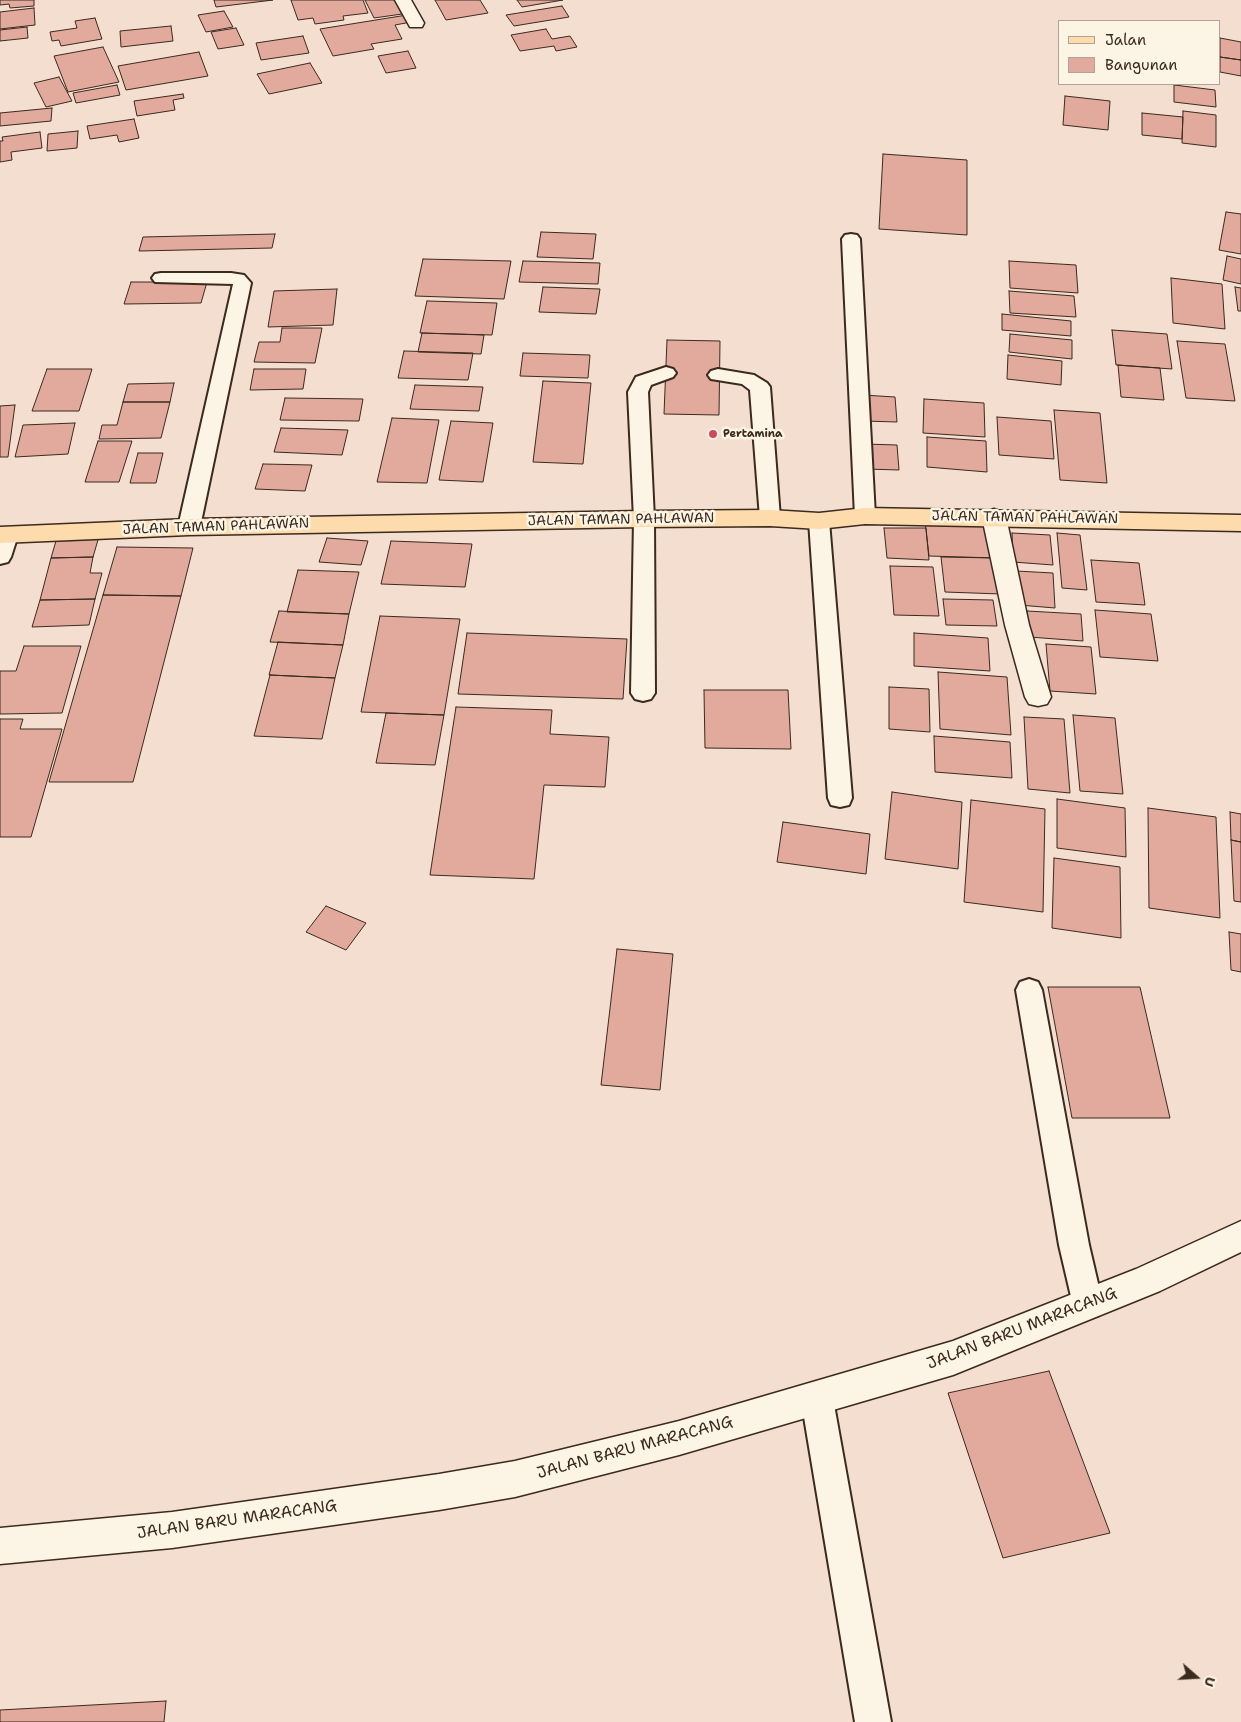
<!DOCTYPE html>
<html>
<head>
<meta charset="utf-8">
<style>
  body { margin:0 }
  #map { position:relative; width:1241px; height:1722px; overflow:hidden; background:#f4decf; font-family:"Shantell Sans",sans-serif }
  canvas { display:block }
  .legend { position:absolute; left:1058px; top:20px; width:162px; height:65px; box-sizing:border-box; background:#fcf5e5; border:1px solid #afa495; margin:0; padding:6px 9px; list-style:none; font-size:15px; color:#3b2a1e }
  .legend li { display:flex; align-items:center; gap:10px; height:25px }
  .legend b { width:25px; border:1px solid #afa495 }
  .north { position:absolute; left:1171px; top:1652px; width:50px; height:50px; -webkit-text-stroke:4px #fcf5e5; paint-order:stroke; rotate:109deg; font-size:14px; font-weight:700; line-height:20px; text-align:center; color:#3b2a1e }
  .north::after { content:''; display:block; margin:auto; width:18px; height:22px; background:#3b2a1e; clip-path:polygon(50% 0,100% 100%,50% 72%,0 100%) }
</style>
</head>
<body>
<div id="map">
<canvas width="1241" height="1722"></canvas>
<ul class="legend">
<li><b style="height:6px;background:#fedbac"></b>Jalan</li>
<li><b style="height:14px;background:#e2a99d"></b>Bangunan</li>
</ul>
<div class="north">U</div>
</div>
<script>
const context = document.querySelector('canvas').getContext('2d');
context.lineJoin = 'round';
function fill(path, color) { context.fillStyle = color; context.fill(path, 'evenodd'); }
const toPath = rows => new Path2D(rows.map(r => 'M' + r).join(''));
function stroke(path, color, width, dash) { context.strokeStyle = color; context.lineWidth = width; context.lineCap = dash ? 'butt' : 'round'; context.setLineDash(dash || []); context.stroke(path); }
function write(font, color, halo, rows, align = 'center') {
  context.font = font + ' "Shantell Sans",sans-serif'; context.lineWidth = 5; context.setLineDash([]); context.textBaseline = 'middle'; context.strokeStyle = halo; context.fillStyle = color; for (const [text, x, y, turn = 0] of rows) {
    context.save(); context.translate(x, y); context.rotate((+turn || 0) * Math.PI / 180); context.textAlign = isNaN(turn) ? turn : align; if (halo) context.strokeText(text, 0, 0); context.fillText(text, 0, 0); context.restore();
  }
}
const building = toPath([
  [0,0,34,0,34,6,10,8,9,4,0,5,0,0],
  [214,0,273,0,216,7,214,0],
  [291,0,363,0,368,13,343,16,344,20,315,24,313,18,298,20,291,0],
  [365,0,395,0,402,14,374,18,365,0],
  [435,0,480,0,488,13,446,20,435,0],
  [517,0,563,0,522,7,517,0],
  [562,6,569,17,514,26,506,15,562,6],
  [34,8,35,25,0,29,0,12,34,8],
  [224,11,233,27,206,32,198,15,224,11],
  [407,15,411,22,395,25,402,39,371,44,374,49,333,56,320,29,407,15],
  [95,18,102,39,61,46,59,40,52,41,50,32,77,28,75,21,95,18],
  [171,26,173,41,121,47,120,31,171,26],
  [27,27,28,38,0,41,0,30,27,27],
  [236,28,244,45,218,49,211,32,236,28],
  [546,29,552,39,570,36,577,47,556,51,554,46,520,51,511,35,546,29],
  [303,36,309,53,261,60,256,43,303,36],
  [1220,38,1241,42,1241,60,1220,57,1220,38],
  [103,47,119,82,68,92,54,56,103,47],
  [408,51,416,68,386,73,378,56,408,51],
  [199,52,208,76,126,90,118,66,199,52],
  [1220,57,1241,60,1241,76,1220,72,1220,57],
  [310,63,322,83,269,94,257,74,310,63],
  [59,77,72,101,46,107,34,83,59,77],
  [117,85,120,95,76,103,73,93,117,85],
  [1174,85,1215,90,1216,107,1174,102,1174,85],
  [183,94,184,98,173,100,175,110,137,116,134,101,183,94],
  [1065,96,1110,101,1108,130,1063,125,1065,96],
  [52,108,51,121,0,126,0,113,52,108],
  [1183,111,1216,115,1216,147,1182,143,1183,111],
  [1142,113,1183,117,1182,139,1142,135,1142,113],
  [134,119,139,138,119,142,117,135,90,139,87,126,134,119],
  [78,131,77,148,47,151,48,134,78,131],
  [40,132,42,148,11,152,12,160,0,162,0,141,3,141,2,137,40,132],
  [883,154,967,160,967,235,879,229,883,154],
  [1226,212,1241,214,1241,254,1219,250,1226,212],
  [541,232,596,234,593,259,537,257,541,232],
  [275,234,272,248,139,251,143,237,275,234],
  [1227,256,1241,259,1241,284,1223,280,1227,256],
  [423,259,511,261,504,299,415,296,423,259],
  [523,261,600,263,598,284,519,282,523,261],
  [1009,261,1076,265,1078,293,1010,288,1009,261],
  [1171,278,1222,284,1225,329,1173,323,1171,278],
  [131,282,207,282,201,303,124,304,131,282],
  [543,287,600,289,596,314,539,312,543,287],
  [1235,287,1241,288,1241,311,1238,311,1235,287],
  [337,289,333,325,268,327,274,291,337,289],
  [1009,291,1074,296,1076,317,1010,313,1009,291],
  [427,301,497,303,492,335,420,333,427,301],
  [1002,314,1071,321,1071,336,1002,330,1002,314],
  [282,328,322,328,315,363,254,362,259,342,280,342,282,328],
  [1112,330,1167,334,1172,369,1116,365,1112,330],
  [422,333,484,335,481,354,418,352,422,333],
  [1010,334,1072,340,1072,359,1009,352,1010,334],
  [667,340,720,341,719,415,664,414,667,340],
  [1177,341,1225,344,1235,401,1186,398,1177,341],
  [404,351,473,353,468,380,398,378,404,351],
  [523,353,590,355,588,378,520,376,523,353],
  [1008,355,1062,361,1061,385,1007,379,1008,355],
  [1118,365,1160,368,1164,400,1121,397,1118,365],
  [47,369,92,369,79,411,32,411,47,369],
  [254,369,306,369,303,389,250,390,254,369],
  [543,381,591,383,583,464,533,462,543,381],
  [174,383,170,402,123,402,128,384,174,383],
  [415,385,483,387,479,411,410,409,415,385],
  [863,395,895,397,897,422,864,421,863,395],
  [285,398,363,399,359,421,280,420,285,398],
  [924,399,984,403,985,437,923,433,924,399],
  [123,402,170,402,161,438,99,439,102,425,117,425,123,402],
  [15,405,8,457,0,457,0,406,15,405],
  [1054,410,1100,413,1107,483,1060,480,1054,410],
  [997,417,1051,421,1054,459,999,455,997,417],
  [392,418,439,420,427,483,377,482,392,418],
  [451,421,493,423,483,482,439,480,451,421],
  [75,423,68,454,15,457,23,425,75,423],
  [281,428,348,430,342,455,274,452,281,428],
  [927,437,986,441,987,472,927,467,927,437],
  [98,441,132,441,119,482,85,482,98,441],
  [865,444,897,445,899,470,866,469,865,444],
  [138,453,163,453,156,483,130,483,138,453],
  [263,464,312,465,305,491,255,489,263,464],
  [925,521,991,523,996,558,929,556,925,521],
  [884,528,926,528,929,560,887,558,884,528],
  [100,533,93,557,51,558,58,534,100,533],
  [1012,533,1050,535,1053,565,1013,562,1012,533],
  [1057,533,1080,535,1087,590,1062,588,1057,533],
  [327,538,368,541,361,565,319,562,327,538],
  [391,541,472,544,465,587,381,584,391,541],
  [117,547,193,548,181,596,103,595,117,547],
  [93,557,90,573,102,573,95,599,40,600,51,558,93,557],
  [941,557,996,558,1001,594,945,592,941,557],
  [1091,560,1139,563,1145,605,1096,602,1091,560],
  [890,566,933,567,939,616,894,615,890,566],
  [298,570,359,572,349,614,287,612,298,570],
  [1016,571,1053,573,1055,608,1019,605,1016,571],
  [103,595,181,596,133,782,49,782,103,595],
  [95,599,89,625,32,627,40,600,95,599],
  [943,599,993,600,997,626,946,625,943,599],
  [1095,610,1151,614,1158,661,1100,657,1095,610],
  [279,611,349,614,343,645,270,642,279,611],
  [1027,611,1081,614,1083,641,1029,637,1027,611],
  [380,616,460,619,444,715,361,712,380,616],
  [467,633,627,639,623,699,458,694,467,633],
  [914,633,988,638,990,671,914,666,914,633],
  [278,642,343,645,335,678,269,675,278,642],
  [1046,644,1091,647,1096,694,1050,691,1046,644],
  [24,646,81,646,62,713,0,714,0,671,16,671,24,646],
  [938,672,1007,677,1011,735,940,729,938,672],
  [270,675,335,678,322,739,254,736,270,675],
  [889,687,929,689,930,732,889,729,889,687],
  [704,690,788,690,791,749,705,748,704,690],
  [456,707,552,710,550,734,609,737,605,787,544,785,534,879,430,875,456,707],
  [386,713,444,715,435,765,376,763,386,713],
  [1073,715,1115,718,1123,794,1080,791,1073,715],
  [1024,717,1064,719,1070,793,1028,789,1024,717],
  [0,719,23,719,20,729,62,729,31,837,0,837,0,719],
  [934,736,1010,742,1012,778,935,772,934,736],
  [892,792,962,802,958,869,885,859,892,792],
  [1057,799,1125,808,1126,857,1057,848,1057,799],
  [971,800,1045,809,1043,912,964,902,971,800],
  [1148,808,1216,817,1220,918,1149,908,1148,808],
  [1230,812,1241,814,1241,842,1231,840,1230,812],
  [783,822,870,834,866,874,777,862,783,822],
  [1231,840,1241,842,1241,902,1234,901,1231,840],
  [1054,858,1120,867,1121,938,1052,928,1054,858],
  [326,906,366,923,346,950,306,932,326,906],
  [1229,932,1241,934,1241,972,1231,970,1229,932],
  [617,949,673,954,660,1090,601,1085,617,949],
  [1048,987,1140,987,1170,1118,1072,1118,1048,987],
  [1049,1371,1110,1533,1003,1558,948,1393,1049,1371],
  [166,1701,164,1722,0,1722,0,1710,166,1701]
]);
fill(building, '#e2a99d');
stroke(building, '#3b2a1e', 1);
const lane = toPath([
  [851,234,857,235,860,239,875,516,872,521,865,523,858,521,855,516,842,239,845,235,851,234],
  [161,273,231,273,244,275,251,283,200,527,196,532,189,534,182,532,178,527,233,284,155,282,152,278,155,274,161,273],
  [666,367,673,369,676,373,673,377,651,385,648,392,654,519,655,693,651,699,643,701,635,699,631,693,634,519,628,392,636,377,666,367],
  [718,369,754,375,767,383,770,387,780,518,777,523,770,525,763,523,760,518,750,390,742,384,711,379,708,375,711,371,718,369],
  [819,514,826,516,829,521,852,798,849,805,840,807,831,805,828,798,809,521,812,516,819,514],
  [7,528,14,530,18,535,11,557,8,562,0,564,0,530,7,528],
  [1029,979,1038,982,1042,990,1089,1245,1103,1305,1099,1315,1088,1319,1077,1315,1073,1305,1059,1245,1016,990,1020,982,1029,979],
  [817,1384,828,1388,833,1399,891,1722,855,1722,801,1399,806,1388,817,1384]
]);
const street = toPath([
  [395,0,411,0,424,23,422,27,410,27,395,0],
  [994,509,1002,512,1006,517,1029,625,1051,697,1047,704,1038,706,1029,704,1025,697,1005,625,982,517,986,512,994,509],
  [1241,1221,1241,1252,1160,1291,953,1375,679,1455,515,1497,439,1510,172,1548,0,1564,0,1528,172,1512,439,1474,515,1461,679,1421,953,1341,1136,1269,1241,1221]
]);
const primary = toPath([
  [865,508,1241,515,1241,531,865,524,819,529,770,526,644,527,189,535,0,543,0,527,189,519,644,511,770,510,819,513,865,508]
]);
stroke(lane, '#3b2a1e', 4);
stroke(street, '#3b2a1e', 3);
stroke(primary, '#3b2a1e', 3);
fill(lane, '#fcf5e5');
fill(street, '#fcf5e5');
fill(primary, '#fedbac');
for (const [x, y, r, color] of [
  [713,434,5,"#d1495b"]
]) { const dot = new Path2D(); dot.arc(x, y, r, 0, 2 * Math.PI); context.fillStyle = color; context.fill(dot); stroke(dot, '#fcf5e5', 2); }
write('bold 11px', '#3b2a1e', '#fcf5e5', [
  ["Pertamina",723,434]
], 'left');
write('14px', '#3b2a1e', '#fcf5e5', [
  ["JALAN TAMAN PAHLAWAN",1025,518,1],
  ["JALAN TAMAN PAHLAWAN",621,520,-1],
  ["JALAN TAMAN PAHLAWAN",216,527,-2]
]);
write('16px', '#3b2a1e', '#fcf5e5', [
  ["JALAN BARU MARACANG",1022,1329,-21],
  ["JALAN BARU MARACANG",635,1448,-15],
  ["JALAN BARU MARACANG",237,1520,-8]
]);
</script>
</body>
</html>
